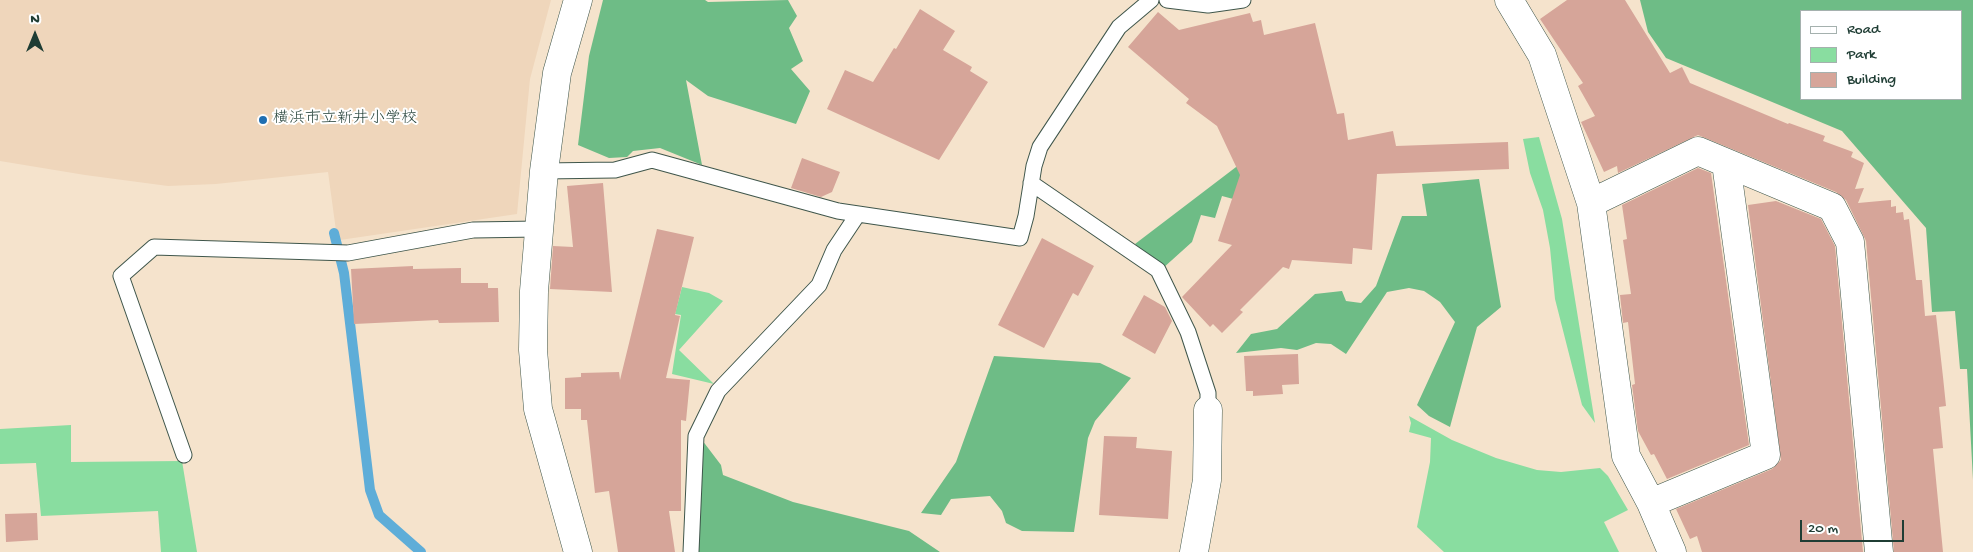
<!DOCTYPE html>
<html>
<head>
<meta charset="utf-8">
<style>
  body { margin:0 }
  #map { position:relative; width:1973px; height:552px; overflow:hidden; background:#f5e3cc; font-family:"Gochi Hand",sans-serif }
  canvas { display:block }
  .legend { position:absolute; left:1800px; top:10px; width:162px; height:90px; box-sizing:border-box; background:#fff; border:1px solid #a5b1ae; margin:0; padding:6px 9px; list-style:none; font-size:15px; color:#1f3d34 }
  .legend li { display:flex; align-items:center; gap:10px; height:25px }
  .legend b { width:25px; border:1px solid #a5b1ae }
  .north { position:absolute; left:10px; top:10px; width:50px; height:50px; -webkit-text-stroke:4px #fff; paint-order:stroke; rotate:0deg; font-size:14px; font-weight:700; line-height:20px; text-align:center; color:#1f3d34 }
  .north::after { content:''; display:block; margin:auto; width:18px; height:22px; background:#1f3d34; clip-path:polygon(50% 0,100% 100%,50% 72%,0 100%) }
  .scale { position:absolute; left:1800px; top:520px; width:104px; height:22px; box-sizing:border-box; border:2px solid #1f3d34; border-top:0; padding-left:6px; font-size:15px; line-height:18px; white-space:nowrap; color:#1f3d34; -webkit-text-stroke:4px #fff; paint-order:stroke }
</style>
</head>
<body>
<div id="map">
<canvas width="1973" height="552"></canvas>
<ul class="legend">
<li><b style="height:6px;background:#fff"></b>Road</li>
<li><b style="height:14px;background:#89dda0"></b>Park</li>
<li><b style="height:14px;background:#d6a599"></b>Building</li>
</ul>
<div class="north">N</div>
<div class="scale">20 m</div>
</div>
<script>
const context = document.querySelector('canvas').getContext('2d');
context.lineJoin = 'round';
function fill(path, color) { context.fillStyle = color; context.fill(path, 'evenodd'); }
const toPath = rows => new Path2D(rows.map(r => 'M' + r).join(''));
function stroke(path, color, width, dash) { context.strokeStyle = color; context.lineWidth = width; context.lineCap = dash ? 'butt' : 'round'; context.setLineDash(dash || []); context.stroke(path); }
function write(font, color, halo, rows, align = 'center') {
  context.font = font + ' "Gochi Hand","Klee One",sans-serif'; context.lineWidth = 4; context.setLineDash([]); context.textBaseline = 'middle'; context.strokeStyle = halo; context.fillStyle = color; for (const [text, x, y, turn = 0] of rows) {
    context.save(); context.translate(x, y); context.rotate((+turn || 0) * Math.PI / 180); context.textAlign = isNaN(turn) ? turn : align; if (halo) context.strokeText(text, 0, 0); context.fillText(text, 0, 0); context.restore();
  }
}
fill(toPath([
  [0,0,551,0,530,79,517,214,340,240,337,238,328,172,216,184,168,186,85,175,0,161]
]), '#efd6bb');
fill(toPath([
  [1539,137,1562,219,1595,423,1582,405,1555,299,1550,248,1543,210,1530,173,1523,139],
  [682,287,709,293,723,301,679,350,714,384,672,374,681,315,675,314],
  [1409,416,1452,440,1496,458,1537,470,1561,472,1600,468,1608,476,1628,510,1604,522,1619,552,1444,552,1417,527,1430,462,1431,438,1409,432,1411,423],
  [71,425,71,462,182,461,197,552,161,552,158,511,41,516,36,463,0,464,0,429]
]), '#89dda0');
fill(toPath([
  [603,0,705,0,708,2,788,0,797,16,789,28,803,61,791,69,810,91,796,124,708,96,686,80,702,165,660,148,633,151,627,157,609,158,578,145,589,56],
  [1640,0,1973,0,1973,480,1967,369,1960,369,1955,311,1932,312,1926,228,1842,131,1666,58,1648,32],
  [1802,11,1962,11,1962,99,1802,99],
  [1240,164,1252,204,1222,196,1215,218,1201,215,1192,242,1162,269,1154,260,1135,244],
  [1479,179,1501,307,1477,327,1450,427,1429,416,1417,405,1455,322,1440,302,1424,291,1409,288,1387,292,1346,354,1331,344,1316,343,1297,350,1281,348,1236,353,1251,334,1277,329,1315,294,1342,291,1346,301,1361,303,1376,286,1402,216,1427,216,1422,184],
  [994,356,1100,363,1131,378,1095,421,1088,438,1074,532,1022,531,1006,523,1002,511,990,496,951,499,941,515,921,513,956,462],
  [702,440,721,465,723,475,793,502,909,531,940,552,697,552]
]), '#6ebc86');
stroke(toPath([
  [334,233,344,273,370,490,379,515,421,552]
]), '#5eadd8', 10);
fill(toPath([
  [1567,0,1625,0,1670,73,1682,67,1690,83,1788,124,1789,123,1825,136,1823,141,1853,152,1851,157,1864,163,1855,189,1864,188,1858,203,1891,200,1891,207,1896,206,1896,213,1903,212,1904,220,1909,219,1916,280,1922,280,1925,316,1936,315,1943,377,1946,406,1939,407,1943,448,1933,449,1943,552,1894,552,1866,241,1846,200,1836,192,1698,135,1618,173,1617,166,1604,172,1581,122,1595,116,1578,86,1583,83,1540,19],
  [920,9,955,31,943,50,972,67,970,71,988,82,939,160,827,109,845,70,873,82,894,48,896,49],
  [1158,12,1179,30,1250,13,1253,22,1261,20,1264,35,1315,23,1337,114,1344,113,1348,140,1393,131,1396,146,1508,142,1509,169,1377,174,1372,250,1353,248,1352,264,1292,260,1289,269,1283,267,1240,310,1243,312,1222,333,1213,324,1210,327,1182,297,1232,245,1218,241,1240,175,1217,126,1186,103,1189,99,1128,47],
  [802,158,840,172,832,192,821,197,791,188],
  [1698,168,1711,173,1749,445,1667,479,1654,454,1651,455,1638,431,1632,385,1635,384,1628,322,1623,323,1620,295,1631,294,1623,240,1627,239,1622,205],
  [603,183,612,292,550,289,553,246,573,247,567,186],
  [1776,201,1821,219,1835,246,1863,552,1702,552,1697,536,1690,539,1676,509,1772,469,1781,460,1748,205],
  [657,229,694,237,675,315,680,316,666,378,690,380,686,421,681,420,681,511,669,511,675,552,618,552,609,491,595,493,587,420,581,420,581,409,565,409,565,378,581,377,581,373,619,372,620,380],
  [1042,238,1094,266,1078,296,1073,293,1044,348,998,325],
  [413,266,413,269,461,268,461,283,488,283,488,288,498,288,499,322,439,323,438,320,354,324,351,269],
  [1144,295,1165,307,1172,321,1155,354,1122,335],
  [1298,354,1299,384,1282,385,1283,394,1253,396,1253,391,1246,391,1244,356],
  [1104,436,1137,437,1136,448,1172,451,1168,519,1099,515],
  [37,513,38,540,6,542,5,514]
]), '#d6a599');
const service = toPath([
  [1167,0,1208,5,1243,0],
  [544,171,615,170,652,160,838,211,1020,238,1026,216,1034,166,1040,147,1119,27,1151,0],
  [1031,183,1158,270,1188,332,1208,393,1208,410],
  [184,455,121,276,154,247,348,253,473,230,538,229],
  [691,552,696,436,718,391,819,285,834,250,858,214]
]);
const minor = toPath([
  [578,0,557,73,544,171,534,291,533,350,538,409,578,552],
  [1509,0,1542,55,1591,203,1626,456,1651,503,1672,552],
  [1591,203,1698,151,1832,207,1850,242,1879,552],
  [1651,503,1766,455,1726,163],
  [1194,552,1207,480,1208,410]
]);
stroke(service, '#3f564b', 17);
stroke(minor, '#3f564b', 29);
stroke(service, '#fff', 15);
stroke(minor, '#fff', 28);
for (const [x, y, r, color] of [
  [263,120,5,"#1f6fb2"]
]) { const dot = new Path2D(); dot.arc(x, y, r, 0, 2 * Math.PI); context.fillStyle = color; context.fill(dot); stroke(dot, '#fff', 2); }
write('16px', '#1f3d34', '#fff', [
  ["横浜市立新井小学校",273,120]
], 'left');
</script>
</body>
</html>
